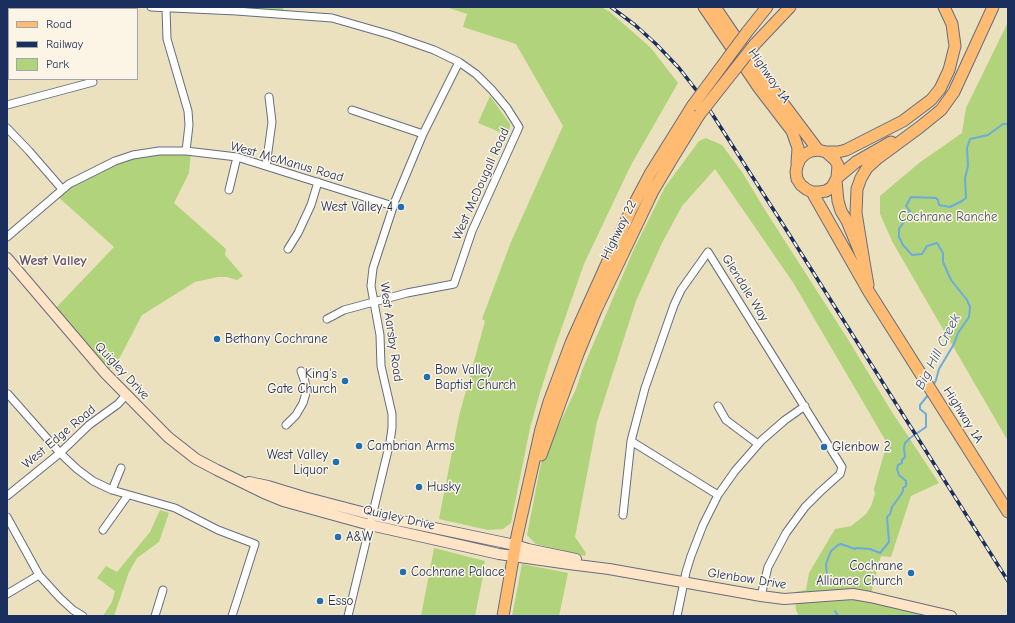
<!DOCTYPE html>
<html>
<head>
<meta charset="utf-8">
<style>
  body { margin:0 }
  #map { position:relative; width:1015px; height:623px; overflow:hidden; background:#ebe1be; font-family:"Comic Neue",sans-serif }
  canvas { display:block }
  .frame { position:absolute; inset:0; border:8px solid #1b2f5e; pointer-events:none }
  .legend { position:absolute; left:8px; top:8px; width:130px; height:72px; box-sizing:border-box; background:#fcf5e5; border:1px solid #a2a6af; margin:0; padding:5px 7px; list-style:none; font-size:12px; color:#1b2f5e }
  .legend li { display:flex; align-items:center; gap:8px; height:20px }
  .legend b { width:20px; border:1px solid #a2a6af }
</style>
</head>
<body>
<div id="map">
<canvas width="1015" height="623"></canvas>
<div class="frame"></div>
<ul class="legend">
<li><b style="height:5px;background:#ffbb71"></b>Road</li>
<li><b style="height:5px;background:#1b2f5e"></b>Railway</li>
<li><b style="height:11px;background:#b1d37b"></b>Park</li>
</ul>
</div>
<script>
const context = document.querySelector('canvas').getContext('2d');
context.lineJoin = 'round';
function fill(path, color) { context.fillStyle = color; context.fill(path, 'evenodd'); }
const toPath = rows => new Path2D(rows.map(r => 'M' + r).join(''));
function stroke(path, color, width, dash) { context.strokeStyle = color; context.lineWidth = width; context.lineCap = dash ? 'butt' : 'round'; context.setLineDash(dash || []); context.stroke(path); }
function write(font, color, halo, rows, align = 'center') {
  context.font = font + ' "Comic Neue",sans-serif'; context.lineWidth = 3; context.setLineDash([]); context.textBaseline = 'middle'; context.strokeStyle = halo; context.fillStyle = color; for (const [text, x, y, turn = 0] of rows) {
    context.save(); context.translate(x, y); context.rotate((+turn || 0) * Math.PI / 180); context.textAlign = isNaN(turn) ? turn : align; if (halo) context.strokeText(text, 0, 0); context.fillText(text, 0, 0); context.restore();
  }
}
fill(toPath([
  [237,7,283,7,283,14,236,11],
  [446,7,601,7,610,12,651,48,678,83,631,165,584,264,550,361,539,396,530,428,511,523,503,529,488,530,439,519,459,416,485,321,482,319,511,242,563,126,516,44,463,27,467,14],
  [1008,22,1008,441,893,243,880,214,880,196,919,163,962,133,966,108],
  [490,96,510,124,510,128,507,135,478,123],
  [706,138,722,145,742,172,765,210,849,341,890,409,939,483,911,496,891,557,881,556,870,597,923,609,920,616,799,616,796,610,795,592,806,590,809,573,835,529,851,526,866,514,871,506,875,494,874,489,887,443,794,284,759,233,715,169,682,206,662,243,636,301,597,422,575,537,586,553,585,556,536,544,527,535,541,463,576,389,583,368,634,249,665,187,699,141],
  [191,151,189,173,174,203,226,249,225,255,243,276,237,280,227,277,218,277,195,282,142,315,119,359,105,373,52,312,114,247,56,195,133,155],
  [160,510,169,513,159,542,137,558,129,572,114,616,103,616,112,602,115,591,97,578,106,566,117,572,150,532],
  [434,548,485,561,483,569,484,571,475,616,421,616],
  [522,564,568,573,559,616,512,616]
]), '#b1d37b');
stroke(toPath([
  [933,386,936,380,939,369,954,344,958,333,969,317,970,307,967,300,951,280,943,262,943,253,937,243,927,246,922,254,912,255,903,245,899,237,899,229,907,217,910,211,906,206,911,197,936,198,938,200,939,205,950,207,962,201,966,198,965,178,968,166,967,148,970,139,988,135,1003,124,1008,124],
  [829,584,827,575,826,564,831,551,838,545,841,544,855,549,856,548,870,549,880,553,889,542,887,517,890,514,892,507,900,496,903,491,903,488,906,486,906,481,899,475,897,469,898,465,902,463,902,460,905,457,904,448,905,443,910,438,926,427,926,414,920,409,920,405,929,394],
  [835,611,838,616]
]), '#6cabdf', 2);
const street = toPath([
  [151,7,236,11,332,18,391,35,434,50,459,62,476,74,492,90,507,108,519,127,472,231,454,284,407,293,344,310,327,319],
  [166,8,167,39,188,111,189,125,186,151],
  [78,9,93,7],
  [7,28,9,28],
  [7,105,93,82,92,79],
  [352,110,423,134],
  [7,128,29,151,62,189],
  [266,166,272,122,269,97],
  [229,190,237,157],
  [7,237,69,184,115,161,133,155,159,151,186,151,237,157,393,206],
  [288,249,298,233,311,205,318,182],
  [8,394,60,453,77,469,93,481,112,490,175,508,218,530,255,544,232,616],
  [718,406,726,420,758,444],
  [286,425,296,415,303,403,306,393,305,382,301,371],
  [112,490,121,468],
  [718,495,631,441,645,388,674,305,681,290,708,252,842,467,840,474,820,492,805,507,786,533,768,567,761,596],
  [7,496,60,453,89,425,118,404,126,395],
  [623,515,631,441],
  [7,517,39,575,60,598,73,610,83,616],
  [103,530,128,495],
  [7,594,39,575],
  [155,616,163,590],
  [348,616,390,442,392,428,392,414,381,366,380,335,371,286,373,268,395,201,423,134,459,62],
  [677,616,686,572,691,556,703,525,718,495,735,471,762,440,785,420,805,406]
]);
const secondary = toPath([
  [7,258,105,373,168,437,196,459,217,470,266,494,283,501,370,525,499,554,569,564,609,569,761,596,784,599,853,594,870,597,951,616],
  [249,482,268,486,304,497,373,515,515,545,528,549,576,559]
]);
const primary = toPath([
  [704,7,759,88,792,131,798,148,797,163],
  [715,7,755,66,818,150],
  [747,32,767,7],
  [755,44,790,7],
  [826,152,838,152,846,150,903,121,931,100,940,89,949,70,955,46,952,24,944,7],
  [837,178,838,165,835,160,826,152,818,150,811,151,805,154,800,159,797,166,796,172,797,179,801,185,806,189,812,192,819,192,826,191,832,187,837,178,856,162,891,142],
  [836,181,838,201,841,211,847,221,864,262,868,285],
  [812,192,869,292,1008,512],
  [864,262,856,213,857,189,861,178,867,168,878,158,920,127,941,110,954,92,993,7],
  [541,455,578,354,596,310,620,260,653,191,672,159,699,115],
  [503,616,517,536,541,429,549,402,571,343,631,210,650,174,693,105]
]);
stroke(street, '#646d80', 9);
stroke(secondary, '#646d80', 12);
stroke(primary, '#646d80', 13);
stroke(street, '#fff', 7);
stroke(secondary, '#ffe4c6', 10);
stroke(primary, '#ffbb71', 11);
const rail = toPath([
  [611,7,635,25,656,44,679,68,700,95,782,223,1008,581]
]);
stroke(rail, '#1b2f5e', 3.5);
stroke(rail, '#fcf5e5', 2, [6]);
const primaryBridge = toPath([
  [693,105,747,32],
  [699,115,755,44]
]);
stroke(primaryBridge, '#646d80', 13, []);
stroke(primaryBridge, '#ffbb71', 11);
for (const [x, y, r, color] of [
  [401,207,4,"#1f6fb2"],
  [217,339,4,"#1f6fb2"],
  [427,377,4,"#1f6fb2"],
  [345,381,4,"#1f6fb2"],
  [359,446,4,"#1f6fb2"],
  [824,447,4,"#1f6fb2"],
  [336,462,4,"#1f6fb2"],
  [419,487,4,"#1f6fb2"],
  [338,537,4,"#1f6fb2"],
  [403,572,4,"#1f6fb2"],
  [911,573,4,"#1f6fb2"],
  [320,601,4,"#1f6fb2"]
]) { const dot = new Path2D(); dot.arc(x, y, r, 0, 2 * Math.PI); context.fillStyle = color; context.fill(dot); stroke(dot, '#fcf5e5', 1.5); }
write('13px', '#1b2f5e', '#fcf5e5', [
  ["Highway 1A",769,76,55],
  ["West McManus Road",287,162,16],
  ["West McDougall Road",481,184,-66],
  ["Highway 22",619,230,-64],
  ["Glendale Way",745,288,58],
  ["West Aarsby Road",391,332,82],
  ["Quigley Drive",122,371,47],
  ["Highway 1A",963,415,58],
  ["West Edge Road",59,437,-40],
  ["Quigley Drive",399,518,13],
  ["Glenbow Drive",747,579,9]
]);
write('13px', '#1b2f5e', '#fcf5e5', [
  ["West Valley 4",393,207,"right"],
  ["Bethany Cochrane",225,339],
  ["Bow Valley",435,370],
  ["Baptist Church",435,385],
  ["King's",337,374,"right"],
  ["Gate Church",337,389,"right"],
  ["Cambrian Arms",367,446],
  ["Glenbow 2",832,447],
  ["West Valley",328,455,"right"],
  ["Liquor",328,470,"right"],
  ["Husky",427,487],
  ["A&W",346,537],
  ["Cochrane",903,566,"right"],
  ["Alliance Church",903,581,"right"],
  ["Cochrane Palace",411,572],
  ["Esso",328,601]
], 'left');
write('13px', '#405865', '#fcf5e5', [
  ["Cochrane Ranche",948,217]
]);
write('bold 14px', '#64566e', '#fcf5e5', [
  ["West Valley",53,261]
]);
write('italic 14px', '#335485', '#fcf5e5', [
  ["Big Hill Creek",938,352,-63]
]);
</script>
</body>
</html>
